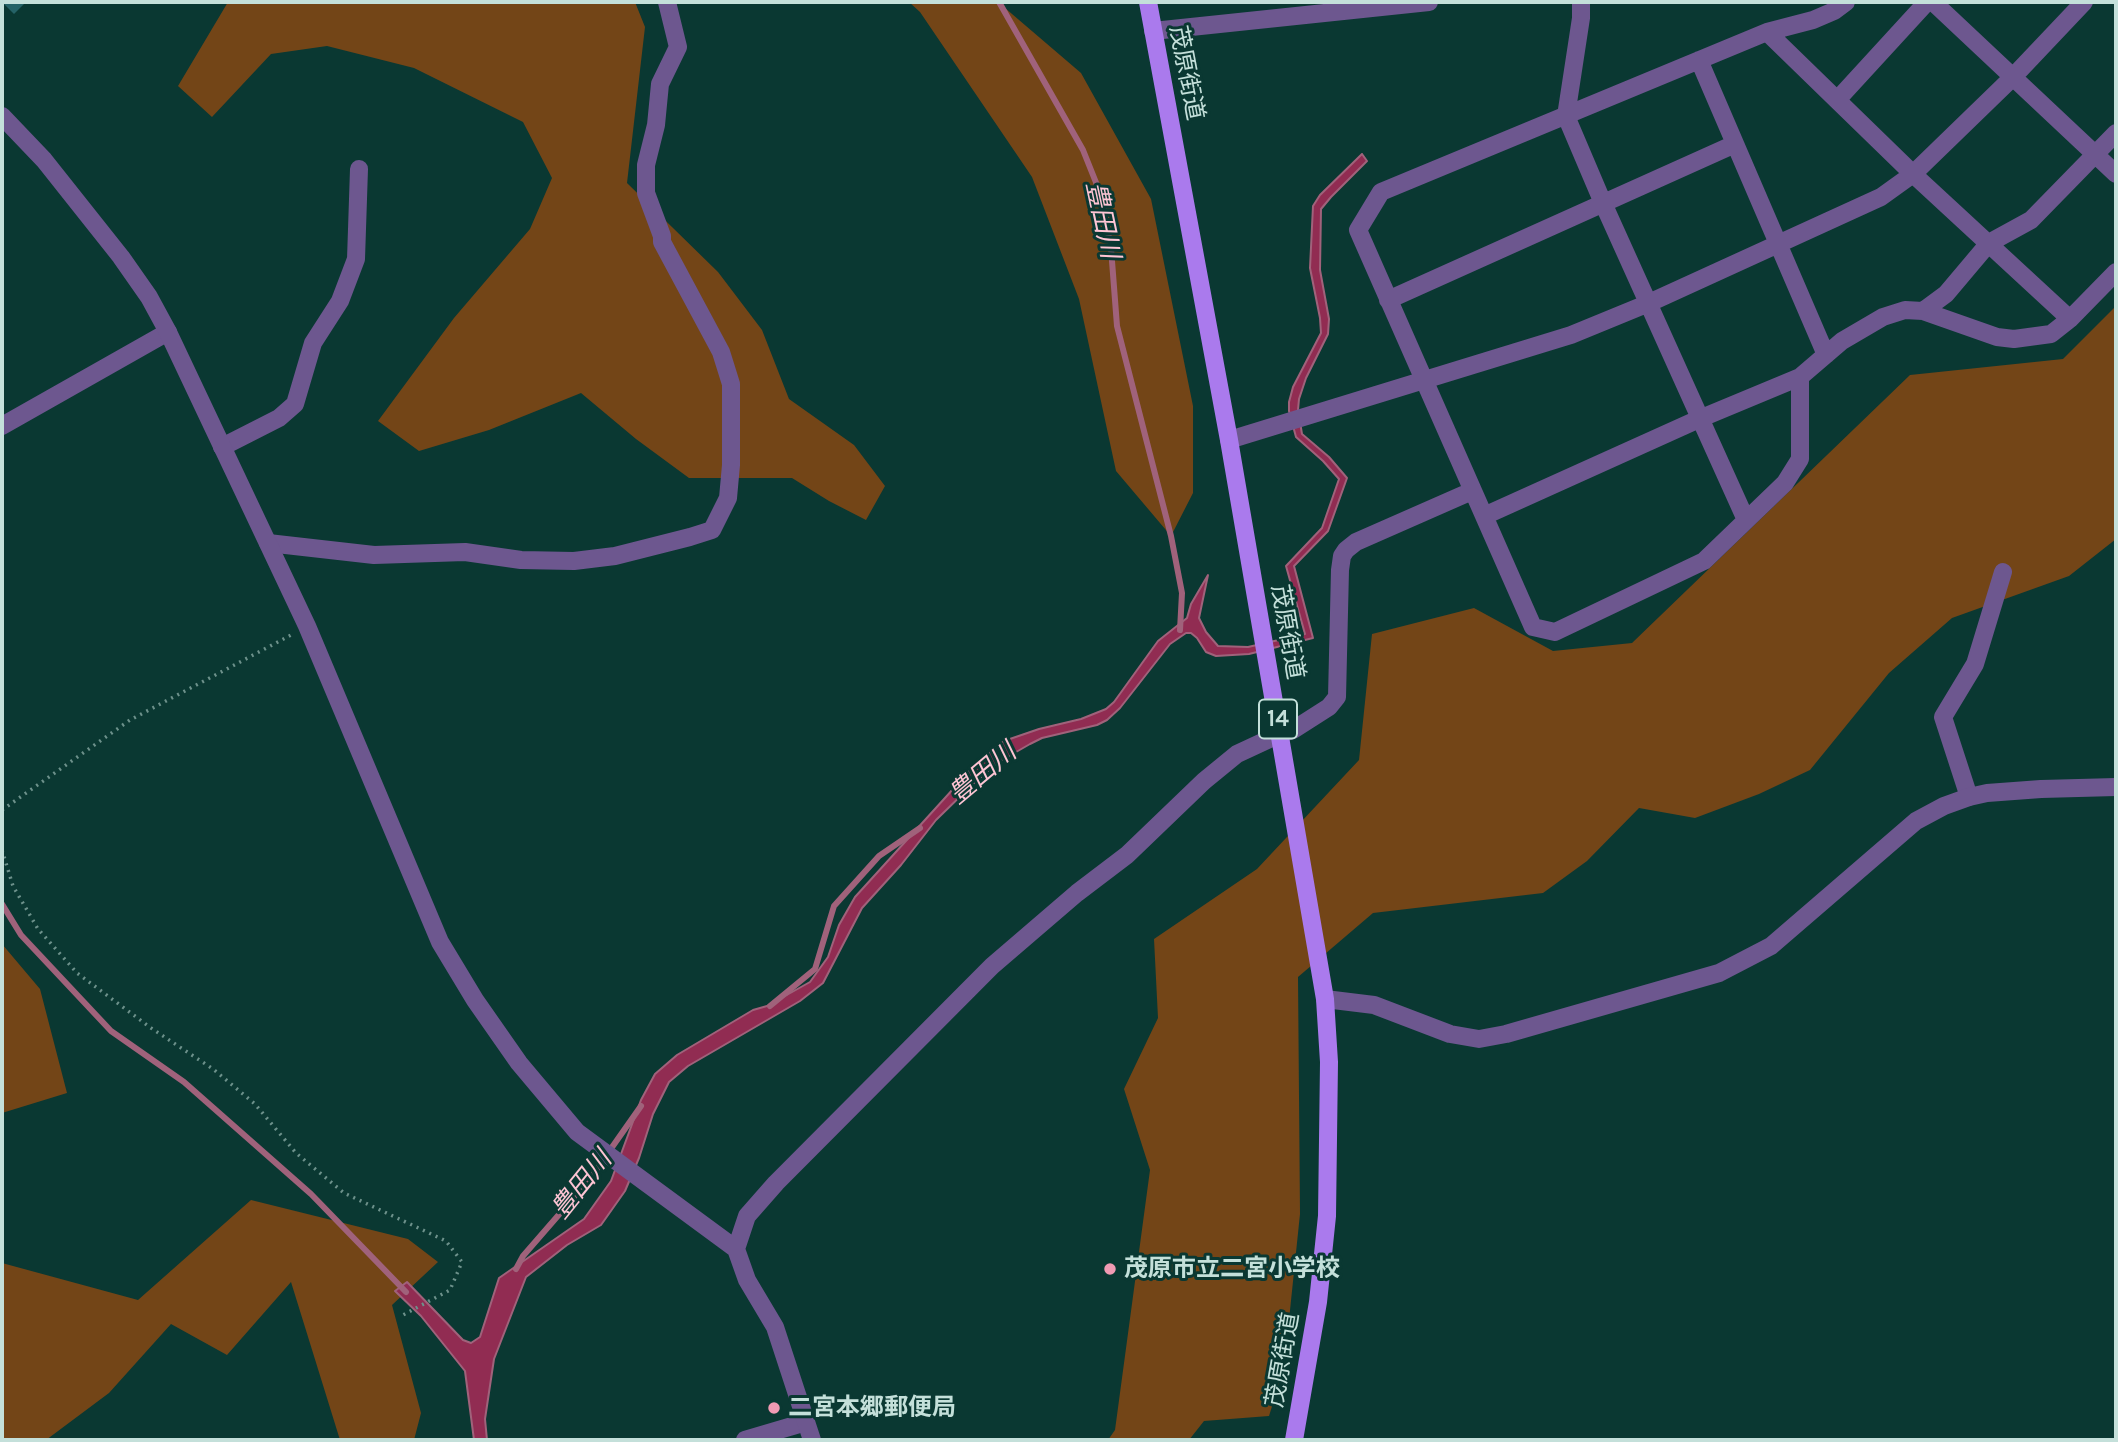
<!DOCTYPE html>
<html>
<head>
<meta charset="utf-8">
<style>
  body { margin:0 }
  #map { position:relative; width:2118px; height:1442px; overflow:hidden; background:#0a3832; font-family:Karla,sans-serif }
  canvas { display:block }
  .frame { position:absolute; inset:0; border:4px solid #c4e0da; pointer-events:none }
</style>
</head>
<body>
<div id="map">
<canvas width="2118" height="1442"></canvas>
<div class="frame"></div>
</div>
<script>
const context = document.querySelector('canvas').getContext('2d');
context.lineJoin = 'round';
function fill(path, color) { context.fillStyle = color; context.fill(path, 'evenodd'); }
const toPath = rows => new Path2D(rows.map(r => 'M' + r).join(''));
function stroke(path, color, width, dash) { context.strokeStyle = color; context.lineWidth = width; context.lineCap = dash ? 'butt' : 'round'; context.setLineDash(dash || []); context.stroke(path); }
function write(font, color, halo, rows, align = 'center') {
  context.font = font + ' Karla,"Noto Sans JP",sans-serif'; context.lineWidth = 6; context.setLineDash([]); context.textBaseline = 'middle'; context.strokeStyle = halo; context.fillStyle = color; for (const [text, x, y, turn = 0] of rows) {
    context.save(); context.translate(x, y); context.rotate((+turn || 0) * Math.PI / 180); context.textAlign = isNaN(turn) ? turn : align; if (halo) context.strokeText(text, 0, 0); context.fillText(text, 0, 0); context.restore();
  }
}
fill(toPath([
  [228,2,635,2,645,27,627,183,718,272,762,330,789,399,854,445,885,486,866,520,829,501,792,478,689,478,636,439,581,393,489,430,419,451,378,421,454,318,530,229,552,178,523,122,414,68,327,46,271,54,212,117,178,86],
  [909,2,998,2,1081,73,1151,199,1193,406,1193,493,1171,536,1116,471,1079,299,1032,177,920,12],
  [2116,306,2116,539,2069,576,1952,618,1889,673,1810,770,1759,794,1695,818,1639,808,1587,861,1543,893,1373,913,1298,977,1300,1214,1284,1368,1269,1416,1204,1421,1189,1440,1108,1440,1115,1430,1150,1170,1124,1089,1158,1018,1154,939,1257,869,1359,760,1372,634,1474,608,1553,651,1632,643,1910,375,2063,359],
  [2,944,40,989,67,1093,2,1113],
  [251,1200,408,1239,438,1262,392,1305,421,1413,414,1440,340,1440,291,1282,227,1355,171,1324,109,1393,46,1440,2,1440,2,1263,138,1300]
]), '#734517');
const water = toPath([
  [1362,154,1367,161,1331,197,1321,209,1320,270,1329,319,1328,334,1306,378,1299,399,1298,410,1302,434,1329,457,1347,478,1328,531,1294,566,1313,638,1249,654,1216,656,1206,652,1197,638,1191,633,1186,633,1170,644,1120,708,1107,720,1097,725,1042,738,1030,744,997,763,974,783,936,820,901,865,862,908,823,983,800,1001,688,1066,669,1082,653,1114,639,1158,625,1191,601,1225,567,1245,526,1277,494,1359,485,1419,487,1440,474,1440,465,1371,421,1316,395,1291,407,1282,463,1340,471,1343,480,1337,499,1278,584,1219,611,1181,641,1100,655,1074,677,1055,704,1039,753,1010,767,1006,810,982,828,957,839,925,855,897,974,766,1004,741,1039,729,1081,719,1106,709,1114,702,1158,641,1187,618,1191,604,1208,575,1199,618,1206,632,1218,646,1248,647,1305,634,1286,566,1322,528,1339,479,1323,461,1296,437,1289,411,1289,402,1293,387,1321,333,1320,318,1310,268,1313,206,1320,195,1362,154]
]);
fill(water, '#912c52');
stroke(water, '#a0627b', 2);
stroke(toPath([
  [999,2,1083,150,1101,195,1111,248,1117,326,1171,536,1182,593,1180,630],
  [2,904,21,935,111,1031,184,1082,311,1194,406,1292],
  [770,1006,815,969,834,906,879,856,920,828],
  [516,1269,523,1256,589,1180,641,1106]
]), '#a0627b', 6);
fill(toPath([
  [2,2,26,2,14,14]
]), '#256266');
stroke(toPath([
  [2,810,130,720,293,634],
  [2,850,13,886,38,929,77,973,151,1028,213,1069,255,1104,296,1153,344,1193,446,1241,462,1262,450,1290,401,1316]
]), '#6d918b', 3.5, [2, 5]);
stroke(toPath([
  [1581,2,1581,18,1566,116,1603,203,1746,520],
  [1846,2,1834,11,1813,20,1767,32,1381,192,1358,230,1533,627,1555,632,1704,561,1785,483,1800,459,1800,377,1842,341,1883,317,1905,310,1923,311,1997,337,2014,339,2051,334,2070,319,2116,272],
  [1933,2,2116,174],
  [1153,31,1429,2],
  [1767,32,1913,174,2070,319],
  [1699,60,1826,355],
  [1838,99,1927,2],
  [1388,300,1735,144],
  [1923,311,1946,294,1989,243,2031,220,2116,133],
  [2,426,168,332],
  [1229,440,1571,335,1649,303,1881,197,1913,174,2013,77,2084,2],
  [222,447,279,418,295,404,313,343,340,301,356,259,359,169],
  [1484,516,1699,419,1800,377],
  [268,543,374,555,465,552,521,560,574,561,615,556,690,537,712,530,728,498,731,465,731,384,721,352,662,242,662,236,646,193,646,165,656,125,660,84,678,47,667,2],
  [1280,734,1293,730,1329,707,1337,697,1340,570,1342,556,1346,550,1356,542,1472,491],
  [1969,797,1943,717,1975,664,2003,572],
  [745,1440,806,1422]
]), '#6d578f', 18);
stroke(toPath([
  [2,116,44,160,121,257,149,297,168,332,307,626,440,942,475,1000,519,1063,577,1132,736,1249,747,1280,775,1327,812,1440],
  [1325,999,1374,1005,1450,1034,1479,1039,1506,1034,1719,973,1771,946,1916,821,1944,806,1969,797,1987,793,2041,789,2116,787],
  [736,1249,747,1216,776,1183,992,966,1077,893,1127,855,1204,781,1237,754,1280,734]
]), '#6d578f', 18);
stroke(toPath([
  [1148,2,1229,440,1325,999,1329,1062,1327,1216,1318,1302,1294,1440]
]), '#aa7aed', 18);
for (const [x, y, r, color] of [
  [1110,1269,7,"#f19ab3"],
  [774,1408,7,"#f19ab3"]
]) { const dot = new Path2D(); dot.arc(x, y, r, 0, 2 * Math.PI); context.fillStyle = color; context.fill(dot); stroke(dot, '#0a3832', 2.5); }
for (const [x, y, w] of [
  [1278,719,38]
]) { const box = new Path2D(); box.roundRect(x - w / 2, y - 19.5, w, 39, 5); context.fillStyle = '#0a3832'; context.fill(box); stroke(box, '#c4e0da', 2); }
write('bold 23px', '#c4e0da', null, [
  ["14",1278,719]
]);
write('24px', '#c4e0da', '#0a3832', [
  ["茂原街道",1186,73,79],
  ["茂原街道",1287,632,80],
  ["茂原街道",1283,1360,-80]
]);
write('bold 24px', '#c4e0da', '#0a3832', [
  ["茂原市立二宮小学校",1124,1269],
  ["二宮本郷郵便局",788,1408]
], 'left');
write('italic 26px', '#fec5d4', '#0a3832', [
  ["豊田川",1102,220,78],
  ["豊田川",983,774,-40],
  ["豊田川",582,1185,-51]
]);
</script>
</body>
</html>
